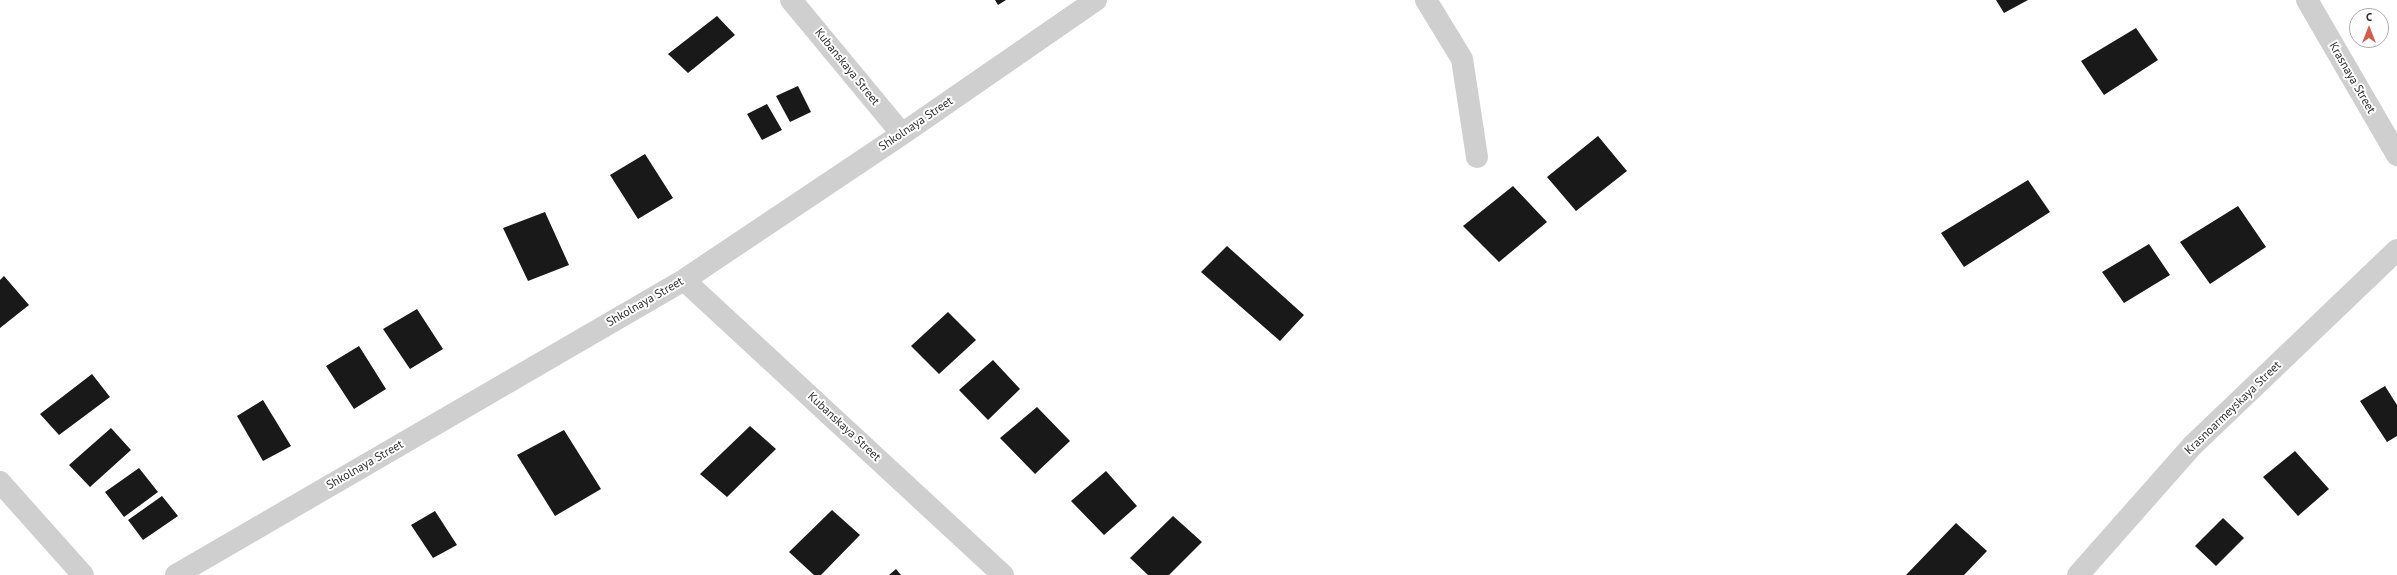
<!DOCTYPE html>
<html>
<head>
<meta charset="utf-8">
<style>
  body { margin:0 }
  #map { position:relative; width:2397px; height:575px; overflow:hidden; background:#fff; font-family:"PT Sans",sans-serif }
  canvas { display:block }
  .north { position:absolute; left:2349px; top:8px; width:40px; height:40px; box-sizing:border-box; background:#fff; border:1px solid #adadad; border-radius:50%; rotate:0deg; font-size:11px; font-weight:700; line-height:16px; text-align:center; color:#323232 }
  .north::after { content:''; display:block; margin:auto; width:14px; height:18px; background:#d25d4b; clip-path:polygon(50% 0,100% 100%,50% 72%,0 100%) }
</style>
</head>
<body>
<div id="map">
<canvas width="2397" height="575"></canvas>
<div class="north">С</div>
</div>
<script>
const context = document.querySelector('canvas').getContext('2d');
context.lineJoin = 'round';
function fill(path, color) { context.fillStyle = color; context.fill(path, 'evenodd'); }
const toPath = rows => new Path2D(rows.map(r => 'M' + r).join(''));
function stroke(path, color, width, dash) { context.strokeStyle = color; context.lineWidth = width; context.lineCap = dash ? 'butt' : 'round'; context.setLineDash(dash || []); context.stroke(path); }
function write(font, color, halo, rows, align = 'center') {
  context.font = font + ' "PT Sans",sans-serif'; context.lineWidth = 4; context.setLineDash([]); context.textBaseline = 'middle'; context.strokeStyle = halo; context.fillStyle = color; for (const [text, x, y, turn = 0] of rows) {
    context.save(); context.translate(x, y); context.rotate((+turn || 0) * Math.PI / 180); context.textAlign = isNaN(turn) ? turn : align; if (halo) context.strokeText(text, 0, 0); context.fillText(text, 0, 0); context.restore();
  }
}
fill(toPath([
  [995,0,1006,0,998,5],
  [1996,0,2028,0,2004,13],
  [717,16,735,35,688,73,668,54],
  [2136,28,2158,60,2104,95,2081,61],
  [798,86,811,112,790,122,776,96],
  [767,104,782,130,762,140,747,114],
  [1598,136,1627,171,1576,211,1547,177],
  [645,154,673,198,638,219,610,175],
  [2028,180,2050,212,1964,267,1941,233],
  [1513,186,1547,222,1499,262,1463,226],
  [2238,206,2266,247,2210,284,2180,242],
  [545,212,569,265,528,281,503,228],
  [2149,244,2170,275,2124,303,2102,272],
  [1227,246,1304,315,1280,341,1201,272],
  [4,276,29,305,0,328,0,280],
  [417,309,443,349,410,369,383,329],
  [948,312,976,340,939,374,911,346],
  [359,346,386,389,354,409,326,366],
  [993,360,1020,389,988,420,959,390],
  [92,374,110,397,59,435,40,414],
  [2385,386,2397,405,2397,436,2387,442,2360,401],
  [263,400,291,446,263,461,237,416],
  [1037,407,1070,441,1035,474,1000,438],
  [750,426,776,449,727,497,700,474],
  [111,428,131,450,90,487,69,465],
  [564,430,601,489,555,516,517,455],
  [2295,451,2329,489,2298,516,2263,477],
  [139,468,158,492,124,517,105,492],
  [1106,471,1137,506,1104,535,1071,501],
  [162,496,178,516,143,540,128,520],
  [832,510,860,535,821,575,814,575,789,552],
  [435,511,457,545,433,558,411,525],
  [1173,516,1202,542,1169,575,1148,575,1130,558],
  [2223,518,2244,538,2216,566,2195,546],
  [1956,523,1987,551,1964,575,1906,575],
  [896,569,901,575,889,575]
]), '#191919');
stroke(toPath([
  [791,0,902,134],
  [1426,0,1462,59,1477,157],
  [2307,0,2397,155],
  [684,280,1003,575],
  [0,482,83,575],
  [176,575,684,280,902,134,1096,0],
  [2078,575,2192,446,2397,250]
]), '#cfcfcf', 22);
write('12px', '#323232', '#fff', [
  ["Kubanskaya Street",847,67,51],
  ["Krasnaya Street",2352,78,60],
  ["Shkolnaya Street",916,124,-34],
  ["Shkolnaya Street",645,302,-30],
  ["Krasnoarmeyskaya Street",2233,408,-44],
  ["Kubanskaya Street",844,427,43],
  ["Shkolnaya Street",365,465,-30]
]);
</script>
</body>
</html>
